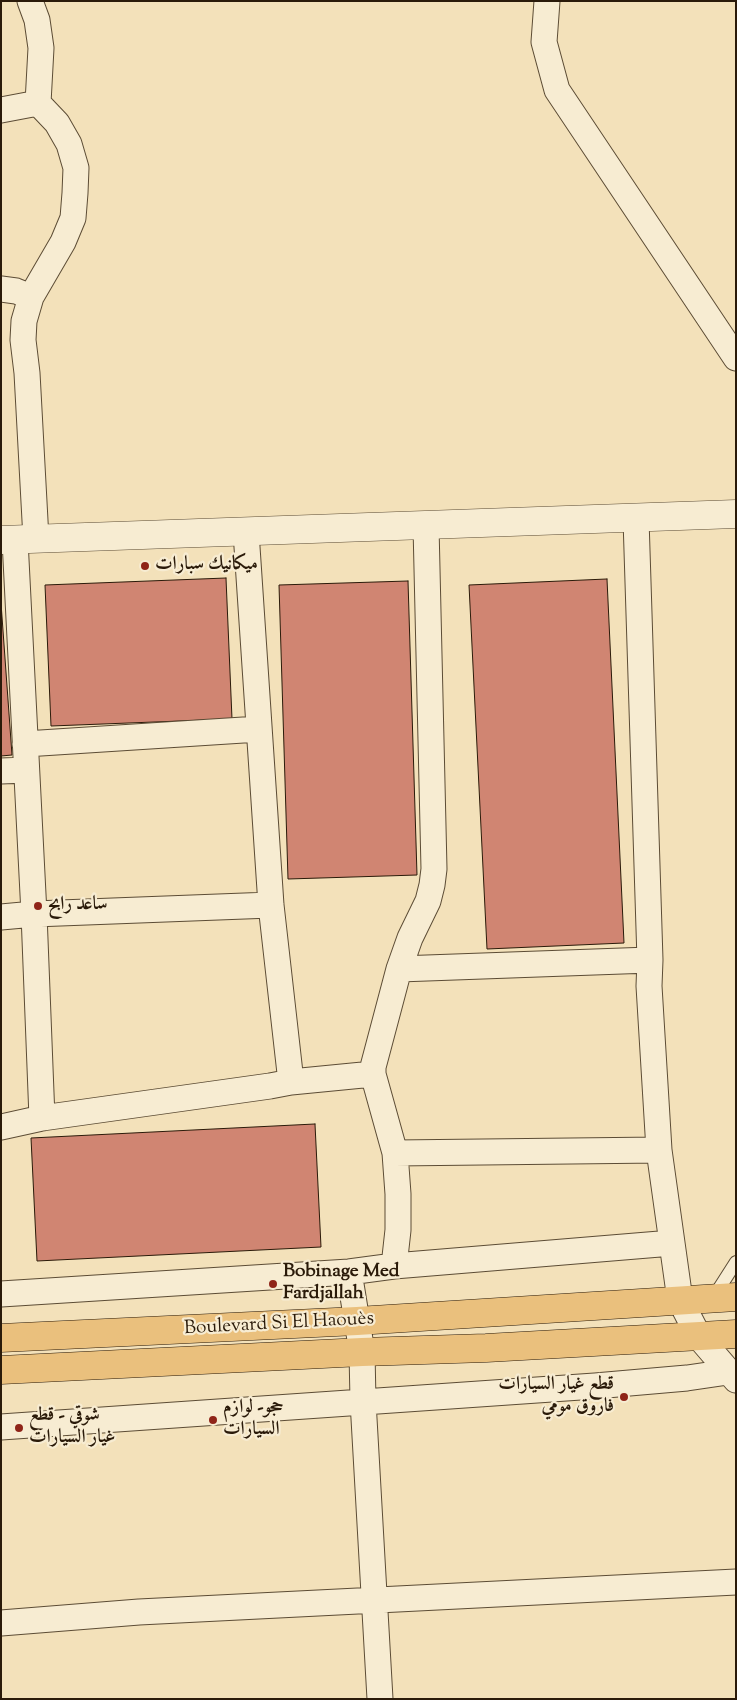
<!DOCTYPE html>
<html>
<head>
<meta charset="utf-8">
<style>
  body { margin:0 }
  #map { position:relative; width:737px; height:1700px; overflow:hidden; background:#f3e1ba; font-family:"Sorts Mill Goudy",serif }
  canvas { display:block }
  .frame { position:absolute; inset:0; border:2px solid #2a1a09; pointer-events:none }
</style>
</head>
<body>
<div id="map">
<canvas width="737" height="1700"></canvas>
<div class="frame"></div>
</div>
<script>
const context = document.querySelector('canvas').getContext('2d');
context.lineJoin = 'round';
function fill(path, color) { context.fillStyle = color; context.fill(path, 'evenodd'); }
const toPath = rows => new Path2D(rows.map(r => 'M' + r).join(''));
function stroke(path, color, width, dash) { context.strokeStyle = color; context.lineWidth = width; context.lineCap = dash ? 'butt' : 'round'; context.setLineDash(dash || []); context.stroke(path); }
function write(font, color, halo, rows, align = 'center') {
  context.font = font + ' "Sorts Mill Goudy",Amiri,serif'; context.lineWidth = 4.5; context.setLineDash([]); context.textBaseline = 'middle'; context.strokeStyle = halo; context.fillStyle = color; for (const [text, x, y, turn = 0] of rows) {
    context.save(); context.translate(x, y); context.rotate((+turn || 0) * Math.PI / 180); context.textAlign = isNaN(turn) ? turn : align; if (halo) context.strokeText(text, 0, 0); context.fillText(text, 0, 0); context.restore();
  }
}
const building = toPath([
  [226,578,232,719,51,726,45,585,226,578],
  [607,579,624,943,487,949,469,585,607,579],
  [408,581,417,875,288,879,279,585,408,581],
  [1,603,12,755,1,756,1,603],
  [315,1124,321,1247,37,1261,31,1138,315,1124]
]);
fill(building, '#d08572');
stroke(building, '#2a1a09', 1);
const service = toPath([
  [713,1298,736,1262]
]);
const minor = toPath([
  [30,1,37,20,41,48,38,103,57,123,69,144,76,168,75,193,73,218,63,242,31,297,24,321,23,340,27,373,36,539],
  [547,1,544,42,557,90,736,358],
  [1,110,38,103],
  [1,289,16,291,31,297],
  [636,519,650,960,649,986,659,1150,680,1300,699,1337,736,1380],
  [246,532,271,905,291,1082],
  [15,540,34,914,42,1118],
  [25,744,259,729],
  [1,771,26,770],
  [1,917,34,914,271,905],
  [399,969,650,960],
  [1,1127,42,1118,270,1086,291,1082,373,1074],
  [395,1153,373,1074,373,1067,399,969,410,938,428,901,432,885,434,869,426,526],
  [394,1266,672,1243],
  [349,1272,362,1352,363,1401,380,1699],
  [1,1294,349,1272,394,1266,398,1230,398,1194,395,1153,659,1150],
  [1,1427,595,1386,687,1378,728,1372],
  [1,1623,139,1612,736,1582]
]);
const tertiary = toPath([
  [1,540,736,514]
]);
const primary = toPath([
  [1,1338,357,1321,736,1297],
  [1,1370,362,1352,486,1348,736,1334]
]);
stroke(service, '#5c4c35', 14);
stroke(minor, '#5c4c35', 27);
stroke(tertiary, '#5c4c35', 29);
stroke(primary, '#2a1a09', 29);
stroke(service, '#f7ecd2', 12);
stroke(minor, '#f7ecd2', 25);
stroke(tertiary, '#f7ecd2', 28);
stroke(primary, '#eac07d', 28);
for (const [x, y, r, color] of [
  [145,566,5,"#8f2418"],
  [38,906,5,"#8f2418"],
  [273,1284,5,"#8f2418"],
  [624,1397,5,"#8f2418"],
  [213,1420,5,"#8f2418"],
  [19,1428,5,"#8f2418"]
]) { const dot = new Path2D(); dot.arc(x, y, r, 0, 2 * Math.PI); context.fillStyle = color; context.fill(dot); stroke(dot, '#f7ecd2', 2); }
write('bold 19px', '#2a1a09', '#f7ecd2', [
  ["ميكانيك سبارات",155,566],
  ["ساعد رابح",48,906],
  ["Bobinage Med",283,1273],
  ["Fardjallah",283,1295],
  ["قطع غيار السيارات",614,1386,"right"],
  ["فاروق مومي",614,1408,"right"],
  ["حجو- لوازم",223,1409],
  ["السيارات",223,1431],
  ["شوقي - قطع",29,1417],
  ["غيار السيارات",29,1439]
], 'left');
write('19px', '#2a1a09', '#f7ecd2', [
  ["Boulevard Si El Haouès",279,1325,-3]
]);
</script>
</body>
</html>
